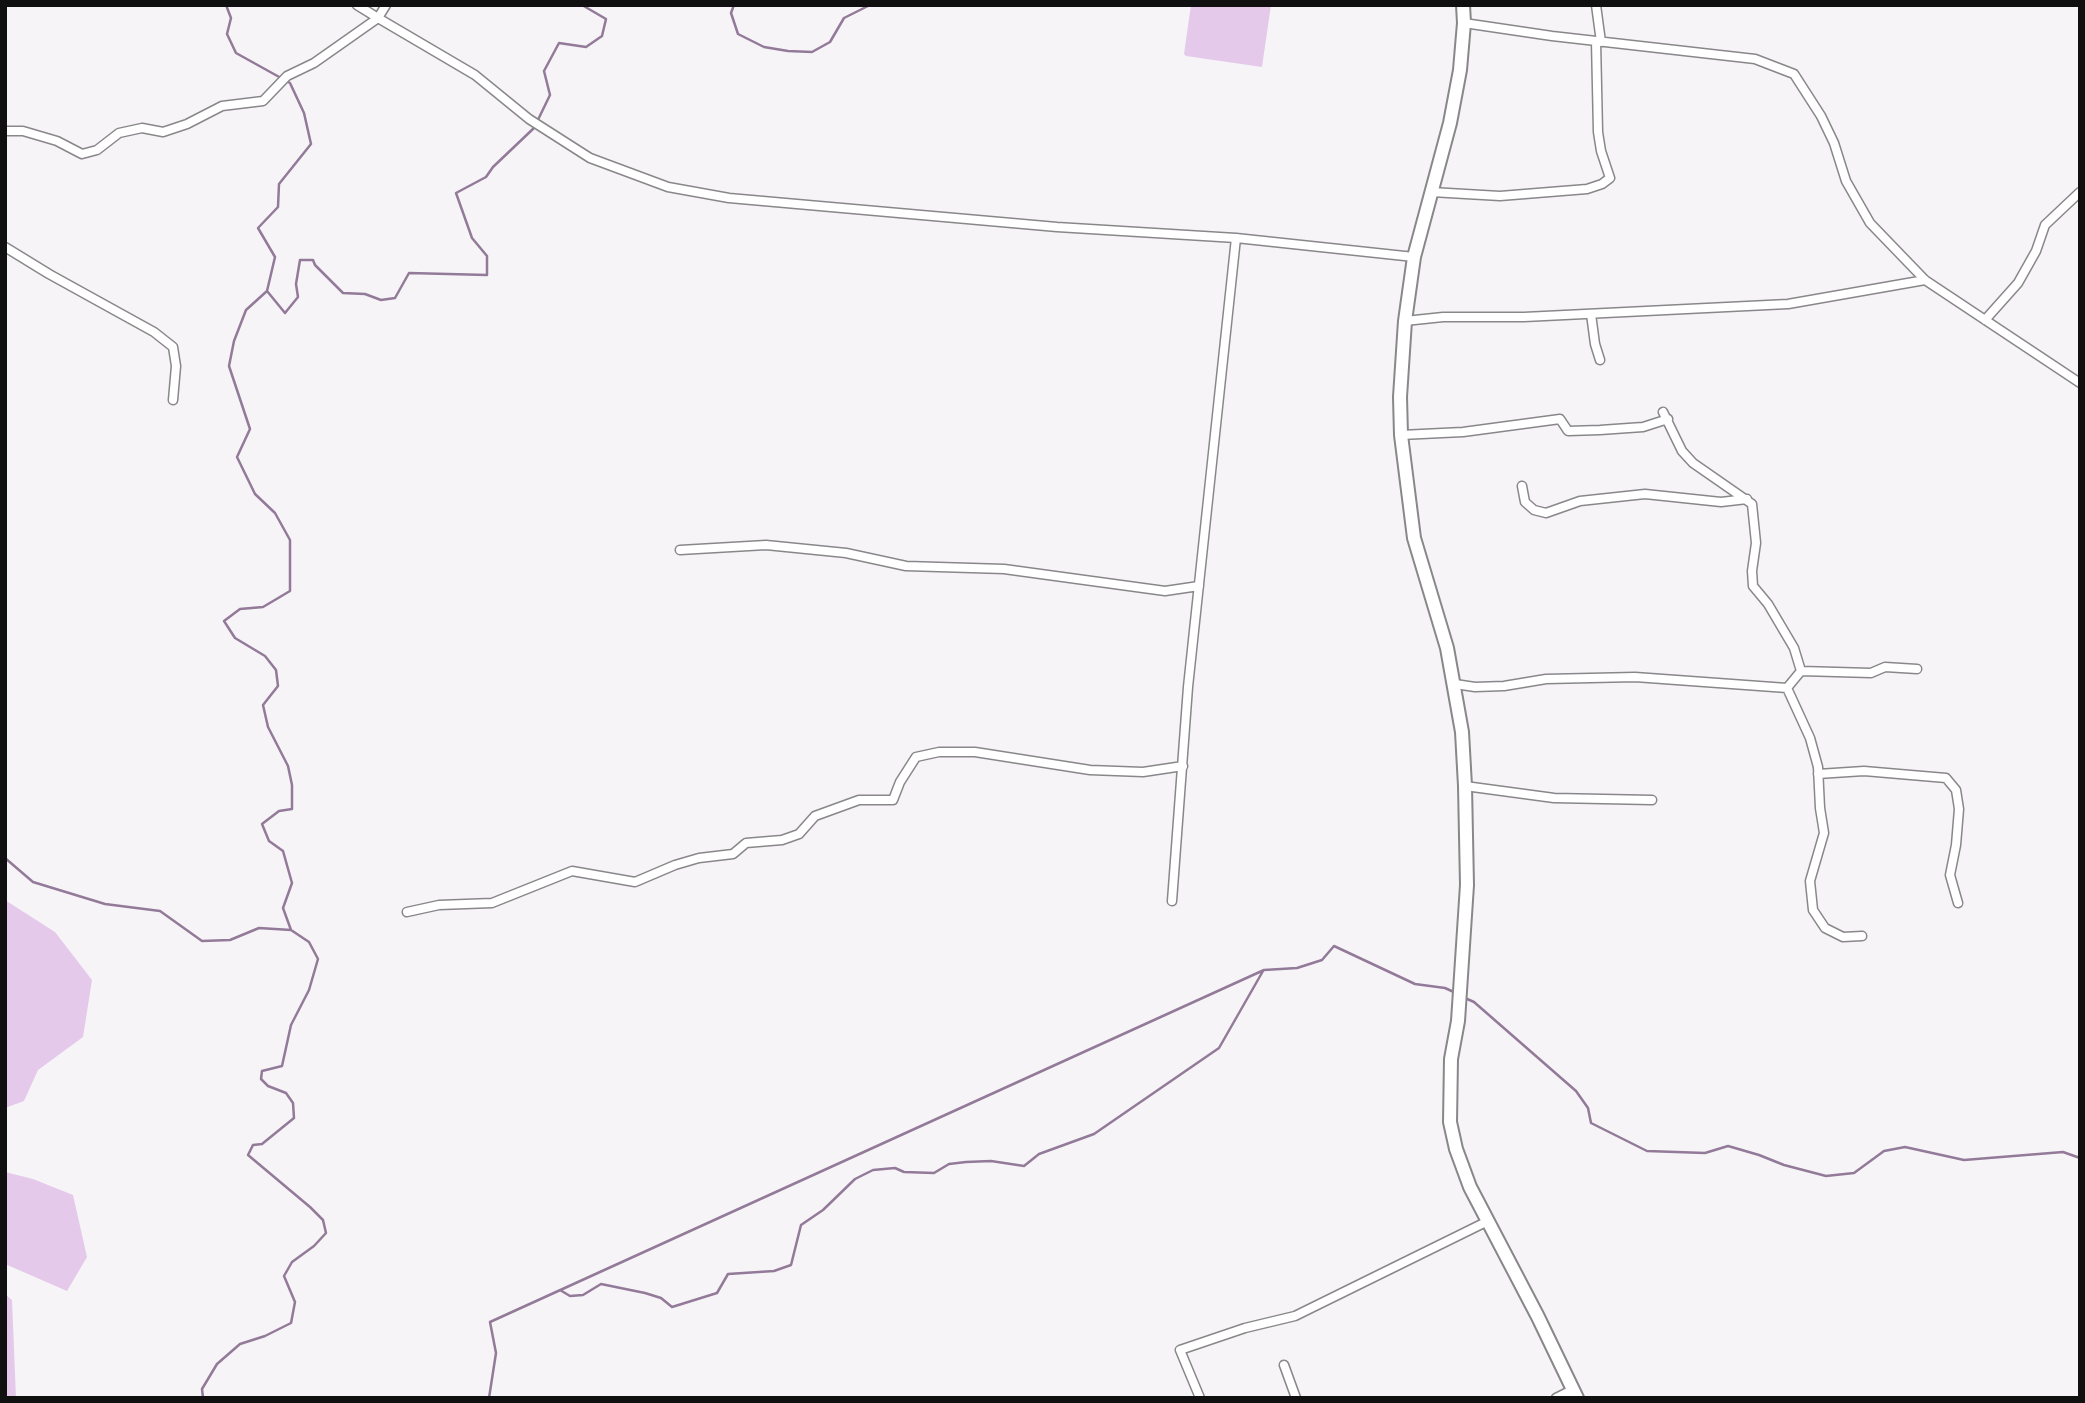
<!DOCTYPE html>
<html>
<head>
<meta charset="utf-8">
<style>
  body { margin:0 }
  #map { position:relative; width:2085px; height:1403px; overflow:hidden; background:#f7f4f8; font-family:Montserrat,sans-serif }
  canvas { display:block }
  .frame { position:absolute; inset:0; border:7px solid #101011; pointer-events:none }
</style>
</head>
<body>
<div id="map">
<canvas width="2085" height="1403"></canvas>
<div class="frame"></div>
</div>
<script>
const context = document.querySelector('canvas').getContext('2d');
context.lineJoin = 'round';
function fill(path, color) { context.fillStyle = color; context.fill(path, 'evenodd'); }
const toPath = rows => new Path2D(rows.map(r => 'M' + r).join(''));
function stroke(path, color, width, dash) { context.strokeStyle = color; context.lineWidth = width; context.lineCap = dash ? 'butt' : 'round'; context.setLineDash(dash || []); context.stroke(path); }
fill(toPath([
  [1191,5,1271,5,1262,67,1186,56,1184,54],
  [5,900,55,932,92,980,83,1037,38,1070,24,1101,5,1108],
  [5,1172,33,1179,73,1195,87,1257,67,1291,5,1264],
  [5,1294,12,1300,16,1398,5,1398]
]), '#e4c9ea');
stroke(toPath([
  [734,5,731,13,738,34,764,47,788,51,812,52,830,42,844,18,870,5],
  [267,291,285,313,298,297,296,284,300,260,313,260,315,265,343,293,365,294,381,300,395,298,409,273,487,275,487,256,472,238,456,193,486,177,493,167,534,128,550,95,544,71,559,43,586,47,602,36,606,19,582,5],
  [5,858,33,882,105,904,160,911,202,941,230,940,259,928,291,930],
  [1465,998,1474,1002,1576,1091,1588,1108,1591,1123,1647,1151,1705,1153,1728,1146,1759,1155,1784,1165,1826,1176,1854,1173,1884,1151,1905,1147,1964,1160,2063,1152,2080,1158],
  [560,1290,570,1296,583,1295,601,1284,645,1293,661,1298,672,1307,717,1293,728,1274,774,1271,791,1265,801,1225,823,1210,855,1179,873,1170,895,1168,904,1172,934,1173,949,1164,966,1162,991,1161,1024,1166,1039,1154,1094,1134,1219,1048,1263,971],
  [203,1398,202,1389,217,1364,240,1344,265,1336,291,1323,295,1302,284,1276,292,1262,314,1246,326,1233,323,1220,310,1207,248,1155,253,1145,262,1144,294,1118,293,1103,286,1093,268,1086,261,1079,262,1071,282,1066,291,1025,309,990,318,959,309,942,291,930,283,908,292,883,283,851,269,841,262,824,279,811,292,809,292,785,288,766,268,727,263,705,278,686,276,670,265,656,235,638,224,621,240,609,263,607,290,591,290,540,275,513,255,494,237,457,250,429,229,366,234,341,246,310,267,291,275,257,258,228,278,207,279,184,311,144,304,113,290,83,236,53,227,34,231,18,226,5],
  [489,1398,496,1353,490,1322,1264,970,1297,968,1322,960,1334,946,1415,984,1445,988,1456,993]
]), '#927a98', 2.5);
const minor = toPath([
  [386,5,378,18,475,75,529,119,590,158,668,187,729,198,1057,227,1236,238,1414,257],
  [1596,5,1601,42],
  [1464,23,1552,36,1755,59,1794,74,1821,116,1834,143,1846,181,1870,223,1925,280,2080,383],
  [5,131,23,131,57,141,82,154,97,150,119,133,142,128,163,132,187,124,222,106,263,101,287,76,314,63,378,18,357,5],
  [1431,192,1500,196,1587,189,1602,184,1610,178,1601,151,1598,132,1596,41],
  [5,247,49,274,154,332,173,347,176,366,173,400],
  [1591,314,1595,344,1600,360],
  [1985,320,2018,283,2036,251,2045,225,2080,192],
  [1405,321,1443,317,1524,317,1788,304,1925,280],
  [1663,412,1682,451,1693,463,1752,504,1756,543,1752,571,1753,586,1768,604,1794,648,1801,671],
  [1401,435,1463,432,1560,419,1568,431,1600,430,1643,427,1668,419],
  [1522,486,1525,502,1534,510,1546,513,1580,501,1645,494,1721,502,1747,499],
  [680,550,766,545,846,553,906,566,1004,569,1165,591,1199,586],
  [1455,684,1475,687,1504,686,1546,679,1635,677,1787,688,1801,671,1871,673,1885,667,1917,669],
  [1787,688,1810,738,1818,767,1820,808,1824,833,1810,881,1813,910,1825,928,1843,937,1862,936],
  [1818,774,1864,771,1946,778,1956,790,1959,809,1956,845,1950,875,1958,903],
  [1465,786,1554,798,1652,800],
  [1172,901,1188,687,1236,238],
  [407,912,439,905,492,903,572,871,635,882,675,865,699,858,733,854,746,843,782,840,799,834,815,816,859,800,893,800,900,782,916,757,939,752,975,752,1090,770,1143,772,1183,766],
  [1284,1365,1296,1398],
  [1200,1398,1180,1350,1245,1328,1295,1316,1488,1221],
  [1556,1398,1574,1389]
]);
const primary = toPath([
  [1463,5,1464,23,1460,70,1450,123,1414,257,1405,321,1400,397,1401,435,1414,538,1447,648,1462,732,1465,786,1467,885,1458,1021,1451,1059,1450,1122,1456,1149,1470,1187,1538,1317,1577,1398]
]);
stroke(minor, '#89878a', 11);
stroke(primary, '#89878a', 16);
stroke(minor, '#fff', 8);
stroke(primary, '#fff', 12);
</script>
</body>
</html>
